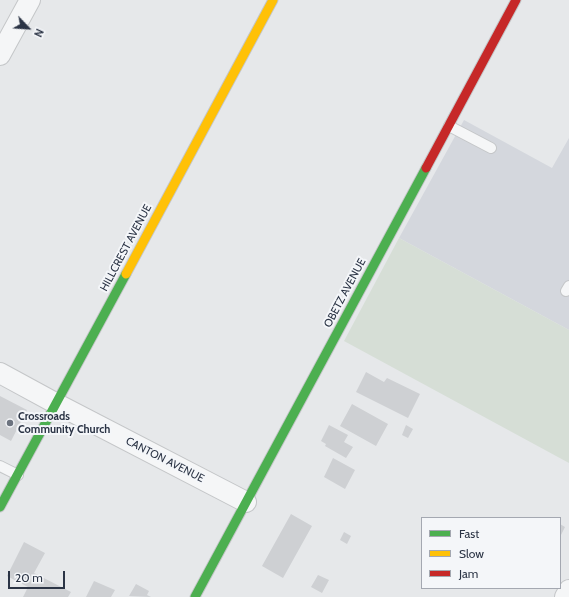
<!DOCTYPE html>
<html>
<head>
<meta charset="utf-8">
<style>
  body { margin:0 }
  #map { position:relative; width:569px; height:597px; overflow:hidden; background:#e6e8ea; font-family:Cabin,sans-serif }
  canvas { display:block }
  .legend { position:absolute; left:421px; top:517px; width:140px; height:72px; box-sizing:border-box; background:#f4f6f9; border:1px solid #a4a8b1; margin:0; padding:5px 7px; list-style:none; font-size:12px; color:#2b3445 }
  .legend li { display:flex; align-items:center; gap:8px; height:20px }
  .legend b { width:20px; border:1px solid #a4a8b1 }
  .north { position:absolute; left:8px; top:8px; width:40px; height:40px; -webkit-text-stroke:3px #f4f6f9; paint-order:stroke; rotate:115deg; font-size:11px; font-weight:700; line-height:16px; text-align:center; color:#2b3445 }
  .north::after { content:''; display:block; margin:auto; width:14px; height:18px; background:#2b3445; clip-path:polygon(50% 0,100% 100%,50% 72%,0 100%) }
  .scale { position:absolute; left:8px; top:571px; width:57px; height:18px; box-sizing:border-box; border:2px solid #2b3445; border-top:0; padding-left:5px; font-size:12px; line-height:14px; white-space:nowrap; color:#2b3445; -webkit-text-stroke:3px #f4f6f9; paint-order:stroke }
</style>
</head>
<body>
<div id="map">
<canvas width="569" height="597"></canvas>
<ul class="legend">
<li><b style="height:5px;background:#4caf50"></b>Fast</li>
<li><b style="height:5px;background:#ffc107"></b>Slow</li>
<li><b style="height:5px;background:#c62828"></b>Jam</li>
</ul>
<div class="north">N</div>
<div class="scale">20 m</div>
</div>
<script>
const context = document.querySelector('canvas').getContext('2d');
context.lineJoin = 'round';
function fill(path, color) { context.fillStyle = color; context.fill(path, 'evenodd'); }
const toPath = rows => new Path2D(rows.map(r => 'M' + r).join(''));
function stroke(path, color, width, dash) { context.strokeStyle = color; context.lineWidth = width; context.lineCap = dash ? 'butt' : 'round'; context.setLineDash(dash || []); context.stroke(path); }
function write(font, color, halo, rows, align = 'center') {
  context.font = font + ' Cabin,sans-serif'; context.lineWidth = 4; context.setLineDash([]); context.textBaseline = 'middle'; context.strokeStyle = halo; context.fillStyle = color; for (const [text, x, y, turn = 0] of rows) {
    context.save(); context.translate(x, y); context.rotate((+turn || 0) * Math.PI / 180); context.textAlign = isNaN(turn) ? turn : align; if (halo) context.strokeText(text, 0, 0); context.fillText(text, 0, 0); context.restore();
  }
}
fill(toPath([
  [464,120,552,168,569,138,569,330,399,238]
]), '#d4d7dd');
fill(toPath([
  [399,238,569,330,569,463,344,341]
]), '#d6ded6');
fill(toPath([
  [366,372,384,382,387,378,420,394,408,418,356,392],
  [0,396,27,410,11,441,0,435],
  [352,404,388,424,376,446,340,426],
  [329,425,348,435,344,442,353,447,346,458,325,446,326,444,321,441],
  [406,425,413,429,408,438,402,435],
  [333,458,355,470,345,489,324,477],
  [291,514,312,526,283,578,262,566],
  [560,524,565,527,560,537],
  [344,532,351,536,347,544,340,540],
  [24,542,45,553,34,573,71,592,68,597,23,597,28,587,7,576],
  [318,575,329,580,322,593,311,587],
  [94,581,115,590,111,597,86,597],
  [136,584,149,591,147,595,151,597,129,596]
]), '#ced0d3');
const lane = toPath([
  [449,126,491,148],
  [566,291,569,286],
  [0,466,18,475]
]);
const street = toPath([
  [0,55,30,0],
  [0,373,57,404,246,502],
  [565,597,569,590]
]);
const fast = toPath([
  [0,507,126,274],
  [195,597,426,168]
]);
const slow = toPath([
  [126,274,273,0]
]);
const jam = toPath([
  [426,168,516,0]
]);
stroke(lane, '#c4c6c8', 12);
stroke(street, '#c4c6c8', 22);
stroke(fast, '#c4c6c8', 11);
stroke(slow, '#c4c6c8', 11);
stroke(jam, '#c4c6c8', 11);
stroke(lane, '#f5f6f7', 10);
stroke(street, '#f5f6f7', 20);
stroke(fast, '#4caf50', 9);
stroke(slow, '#ffc107', 9);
stroke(jam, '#c62828', 9);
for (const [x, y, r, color] of [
  [10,423,4,"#6c737f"]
]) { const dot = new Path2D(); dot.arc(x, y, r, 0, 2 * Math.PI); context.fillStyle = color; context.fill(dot); stroke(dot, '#f4f6f9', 1.5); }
write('11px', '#2b3445', '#f4f6f9', [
  ["HILLCREST AVENUE",126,248,-62],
  ["OBETZ AVENUE",345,293,-62],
  ["CANTON AVENUE",165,460,27]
]);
write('bold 11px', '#2b3445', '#f4f6f9', [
  ["Crossroads",18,417],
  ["Community Church",18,430]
], 'left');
</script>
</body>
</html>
